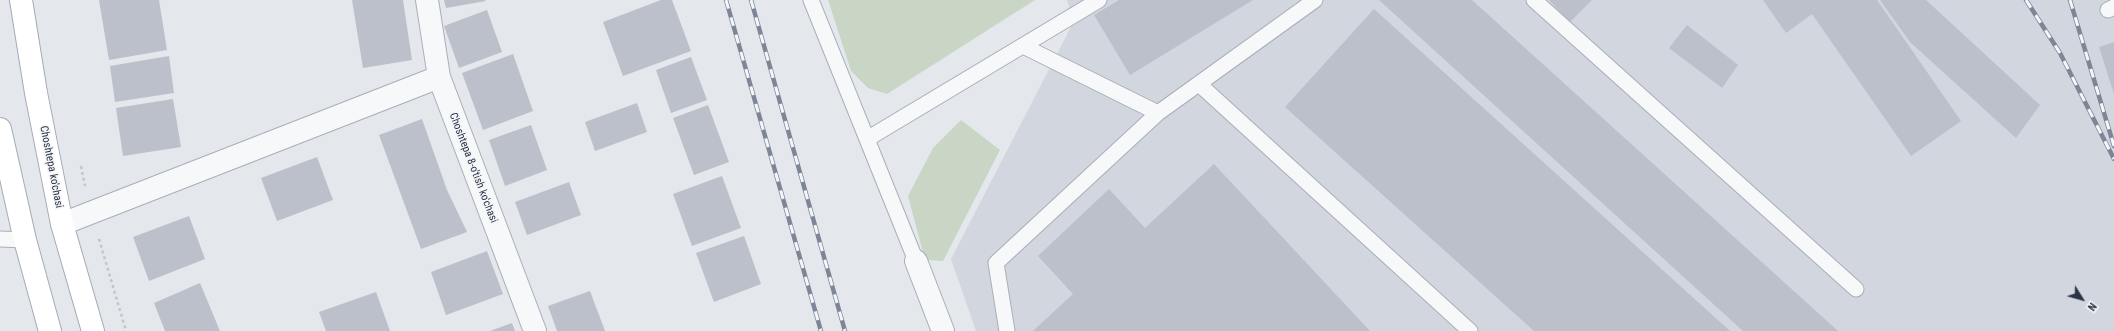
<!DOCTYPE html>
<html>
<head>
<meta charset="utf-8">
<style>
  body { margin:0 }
  #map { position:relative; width:2114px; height:331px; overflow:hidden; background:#e4e7ec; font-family:"Roboto Condensed",sans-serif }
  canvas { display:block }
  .north { position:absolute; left:2062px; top:279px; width:40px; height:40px; -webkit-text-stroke:3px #f4f6f9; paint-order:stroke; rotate:127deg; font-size:11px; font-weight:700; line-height:16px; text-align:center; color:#2b3445 }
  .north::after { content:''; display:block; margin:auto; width:14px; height:18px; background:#2b3445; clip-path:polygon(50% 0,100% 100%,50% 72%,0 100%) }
</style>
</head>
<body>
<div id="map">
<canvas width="2114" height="331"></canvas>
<div class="north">N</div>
</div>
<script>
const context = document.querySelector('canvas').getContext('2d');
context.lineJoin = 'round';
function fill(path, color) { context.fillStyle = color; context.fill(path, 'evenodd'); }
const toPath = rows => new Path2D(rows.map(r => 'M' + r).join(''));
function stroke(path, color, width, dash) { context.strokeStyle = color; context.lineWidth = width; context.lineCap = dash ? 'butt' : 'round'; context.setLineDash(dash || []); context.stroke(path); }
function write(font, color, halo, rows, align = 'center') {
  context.font = font + ' "Roboto Condensed",sans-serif'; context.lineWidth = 3.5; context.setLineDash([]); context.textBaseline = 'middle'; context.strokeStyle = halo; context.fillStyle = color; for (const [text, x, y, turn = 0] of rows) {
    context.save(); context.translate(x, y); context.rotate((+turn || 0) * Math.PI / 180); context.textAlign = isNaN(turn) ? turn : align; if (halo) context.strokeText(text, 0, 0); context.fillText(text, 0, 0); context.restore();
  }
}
fill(toPath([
  [1067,0,2114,0,2114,331,976,331,951,259,1074,21]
]), '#d2d6de');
fill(toPath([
  [828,0,1035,0,887,94,868,88,851,71],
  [961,120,1000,150,943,261,925,260,908,196,933,148]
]), '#c9d6c5');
fill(toPath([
  [99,0,159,0,167,50,109,60],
  [352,0,403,0,412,60,363,68],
  [444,0,485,0,486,1,446,8],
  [661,0,672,0,691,51,623,76,603,22],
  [1119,0,1253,0,1130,75,1094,15],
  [1379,0,1472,0,1838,331,1743,331],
  [1549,0,1592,0,1570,22],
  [1763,0,1877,0,1961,121,1911,156,1812,14,1786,33],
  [1880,0,1926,0,2040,105,2016,138,1910,42],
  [1374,9,1730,331,1534,331,1285,107],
  [487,10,502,52,459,68,444,26],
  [1687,25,1738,65,1722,88,1669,48],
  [2114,42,2114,94,2099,47],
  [513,54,533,111,483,130,462,73],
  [169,56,174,93,115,102,110,66],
  [691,57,707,100,671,113,656,70],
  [173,99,181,147,123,156,116,108],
  [637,103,647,132,595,151,585,122],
  [708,105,729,162,694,175,673,118],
  [422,119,447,190,467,232,421,249,379,135],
  [531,125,547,170,505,186,489,140],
  [317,157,333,200,277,221,261,178],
  [1214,164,1370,331,1033,331,1073,294,1038,256,1109,189,1145,228],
  [722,176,741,228,692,246,673,194],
  [569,182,581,215,527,235,515,202],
  [189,216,205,259,149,281,133,237],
  [744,236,761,284,714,302,696,253],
  [487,251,503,294,446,315,431,272],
  [200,283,220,331,165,331,154,303],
  [590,291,605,331,557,331,548,306],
  [376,292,390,331,326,331,319,312],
  [512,323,515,331,490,331]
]), '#bbc0ca');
const lane = toPath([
  [811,0,916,261],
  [1534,0,1856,289],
  [2108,10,2114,7],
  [1023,46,1158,113],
  [1199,84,1470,331],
  [867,139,1099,0],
  [0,239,25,240],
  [1007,331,996,263,1158,113,1315,0]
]);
const street = toPath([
  [427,0,439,77,535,331],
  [62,224,439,77],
  [916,261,943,331]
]);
const primary = toPath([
  [21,0,36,93,62,224,93,331],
  [0,129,25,240,50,331]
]);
stroke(lane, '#a9aeb7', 17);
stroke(street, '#a9aeb7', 24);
stroke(primary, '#a3abb8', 24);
stroke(toPath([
  [81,166,85,186],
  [99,239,126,331]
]), '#c2c5cb', 2.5, [3, 3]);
stroke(lane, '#f7f8fa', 15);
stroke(street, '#f7f8fa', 22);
stroke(primary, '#fff', 22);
const rail = toPath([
  [726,0,821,331],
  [751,0,845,331],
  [2026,0,2060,53,2114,159],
  [2070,0,2114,146]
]);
stroke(rail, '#7d8696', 4.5);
stroke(rail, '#f4f6f9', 3, [9]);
write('11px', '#2b3445', '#f4f6f9', [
  ["Choshtepa ko'chasi",51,167,79],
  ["Choshtepa 8-o'tish ko'chasi",473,168,69]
]);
</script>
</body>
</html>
